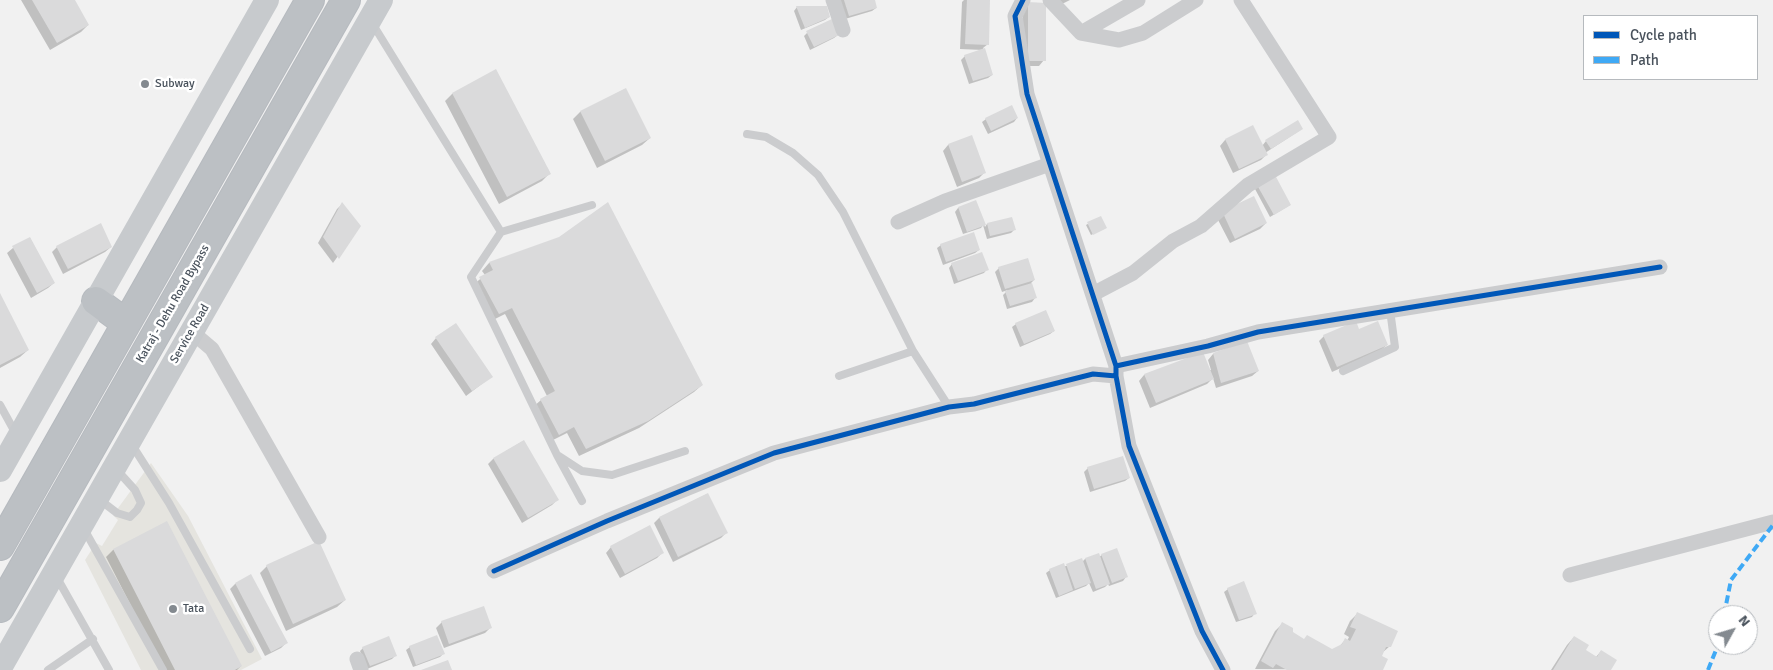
<!DOCTYPE html>
<html>
<head>
<meta charset="utf-8">
<style>
  body { margin:0 }
  #map { position:relative; width:1773px; height:670px; overflow:hidden; background:#f1f1f1; font-family:Signika,sans-serif }
  canvas { display:block }
  .legend { position:absolute; left:1583px; top:15px; width:175px; height:65px; box-sizing:border-box; background:#fff; border:1px solid #b6babe; margin:0; padding:6px 9px; list-style:none; font-size:15px; color:#49525c }
  .legend li { display:flex; align-items:center; gap:10px; height:25px }
  .legend b { width:25px; border:1px solid #b6babe }
  .north { position:absolute; left:1708px; top:605px; width:50px; height:50px; box-sizing:border-box; background:#fff; border:1px solid #b6babe; border-radius:50%; rotate:51deg; font-size:14px; font-weight:700; line-height:20px; text-align:center; color:#49525c }
  .north::after { content:''; display:block; margin:auto; width:18px; height:22px; background:#848a90; clip-path:polygon(50% 0,100% 100%,50% 72%,0 100%) }
</style>
</head>
<body>
<div id="map">
<canvas width="1773" height="670"></canvas>
<ul class="legend">
<li><b style="height:6px;background:#0057b8"></b>Cycle path</li>
<li><b style="height:6px;background:#3fa9f5"></b>Path</li>
</ul>
<div class="north">N</div>
</div>
<script>
const context = document.querySelector('canvas').getContext('2d');
context.lineJoin = 'round';
function fill(path, color) { context.fillStyle = color; context.fill(path, 'evenodd'); }
const toPath = rows => new Path2D(rows.map(r => 'M' + r).join(''));
function stroke(path, color, width, dash) { context.strokeStyle = color; context.lineWidth = width; context.lineCap = dash ? 'butt' : 'round'; context.setLineDash(dash || []); context.stroke(path); }
function write(font, color, halo, rows, align = 'center') {
  context.font = font + ' Signika,sans-serif'; context.lineWidth = 5; context.setLineDash([]); context.textBaseline = 'middle'; context.strokeStyle = halo; context.fillStyle = color; for (const [text, x, y, turn = 0] of rows) {
    context.save(); context.translate(x, y); context.rotate((+turn || 0) * Math.PI / 180); context.textAlign = isNaN(turn) ? turn : align; if (halo) context.strokeText(text, 0, 0); context.fillText(text, 0, 0); context.restore();
  }
}
fill(toPath([
  [151,463,188,516,262,659,241,670,141,670,85,560,96,543,102,546,118,520,113,515]
]), '#e5e4df');
fill(toPath([
  [21,0,73,0,88,25,81,32,50,50],
  [840,0,874,0,876,8,872,11,845,19],
  [964,0,989,0,988,44,983,48,992,75,988,78,969,84,961,60,965,56,983,50,960,49,962,2],
  [1057,0,1070,0,1060,5],
  [1029,4,1044,60,1039,66,1023,66,1023,9],
  [797,7,829,17,825,20,801,30,794,11],
  [807,33,838,35,834,38,810,50,804,36],
  [495,71,550,173,542,181,499,204,445,101,452,94],
  [625,89,650,138,642,145,597,168,573,119,580,112],
  [1017,118,1014,122,988,134,982,122,986,119],
  [1253,127,1262,146,1266,141,1302,129,1265,153,1266,155,1261,160,1233,173,1220,146,1225,140],
  [971,137,984,173,979,178,957,187,943,151,948,145],
  [1258,186,1290,205,1270,217,1255,189],
  [976,202,985,227,987,224,1014,230,1011,233,987,239,983,225,981,228,963,234,955,212,958,208],
  [342,204,359,227,333,263,318,243,337,209],
  [1222,212,1266,223,1260,229,1230,243,1217,218],
  [1100,217,1104,229,1091,235,1086,225],
  [30,238,54,283,48,288,31,298,7,253,13,248],
  [559,238,702,385,694,392,639,428,579,456,567,433,551,441,533,407,541,400,547,396,505,314,491,321,473,285,485,275,482,271,489,263],
  [941,245,979,250,975,253,943,265,937,248],
  [57,247,111,247,105,252,63,274,52,252],
  [952,264,987,269,984,273,954,284,949,268],
  [999,268,1034,280,1031,283,1035,298,1032,302,1007,309,1003,295,1008,290,1002,292,995,272],
  [0,296,28,350,20,357,0,368],
  [1016,324,1054,331,1050,334,1020,347,1012,327],
  [1358,330,1387,345,1381,350,1332,372,1319,341,1324,336],
  [436,338,491,377,466,396,431,344],
  [1246,343,1258,371,1252,376,1216,388,1213,378,1207,384,1150,408,1139,381,1144,375,1202,354,1209,370,1211,370,1208,360,1213,354],
  [523,441,557,500,552,505,522,523,488,464,493,459],
  [1088,468,1129,478,1125,481,1090,492,1084,472],
  [707,494,726,533,721,538,673,562,654,523,659,518],
  [167,523,241,666,237,670,164,670,106,557,113,550],
  [611,547,663,552,657,558,620,578,606,553],
  [1098,555,1099,557,1102,555,1126,577,1123,581,1109,586,1108,584,1105,587,1093,592,1089,583,1086,586,1056,598,1046,573,1050,570,1082,562,1085,559],
  [267,566,345,600,337,607,286,631,260,573],
  [251,576,286,643,281,648,265,656,230,589,235,584],
  [1228,589,1255,613,1252,617,1236,622,1224,592],
  [1357,614,1390,646,1382,653,1381,670,1255,669,1275,631,1282,624,1291,633,1303,640,1332,650,1338,648,1345,640,1347,641,1349,637,1344,634,1350,621],
  [442,622,491,627,485,633,444,648,436,628],
  [1574,637,1584,650,1596,657,1601,651,1610,670,1551,670,1567,645],
  [410,647,443,654,440,657,413,667,406,650],
  [363,648,396,655,392,659,367,669,360,651]
]), '#0003');
fill(toPath([
  [32,0,75,0,89,25,57,43],
  [844,0,875,0,877,8,849,16],
  [967,0,990,0,989,45,965,44],
  [1028,2,1046,3,1046,61,1028,61],
  [796,6,827,6,830,17,805,28],
  [832,19,839,35,814,47,806,31],
  [985,48,993,75,973,81,964,55],
  [496,69,551,174,507,197,452,93],
  [626,88,651,138,605,161,580,111],
  [1012,105,1018,118,991,131,985,118],
  [1298,120,1303,129,1271,149,1265,140],
  [1253,125,1268,155,1239,169,1225,139],
  [972,135,986,173,962,182,948,144],
  [1275,175,1291,205,1274,215,1257,185],
  [1254,196,1267,223,1235,239,1222,211],
  [976,200,986,225,967,232,958,207],
  [342,202,361,226,339,259,323,237],
  [608,202,703,385,648,421,586,449,574,427,559,435,540,399,555,391,512,308,499,314,479,277,493,270,489,262,559,237],
  [1101,216,1107,228,1093,235,1087,222],
  [1012,217,1016,230,990,236,987,223],
  [101,223,112,247,68,269,56,246],
  [974,232,980,250,946,262,940,244],
  [30,237,55,283,37,293,12,246],
  [982,252,989,270,958,281,951,263],
  [1028,258,1035,280,1005,289,998,267],
  [1032,283,1037,298,1010,306,1005,291],
  [0,293,29,350,0,365],
  [1046,310,1055,331,1024,344,1015,323],
  [1356,321,1359,329,1378,321,1388,345,1337,367,1323,335],
  [456,323,493,377,472,391,435,337],
  [1247,341,1259,371,1221,383,1213,353],
  [1203,352,1214,379,1156,403,1144,374],
  [524,440,559,500,528,518,493,458],
  [1123,456,1130,478,1094,489,1087,467],
  [708,493,728,533,678,557,659,517],
  [167,521,242,666,235,670,175,670,113,549],
  [650,525,664,553,625,574,610,546],
  [319,541,346,600,293,624,266,565],
  [1117,548,1128,577,1112,583,1101,554],
  [1099,553,1110,584,1096,589,1085,558],
  [1082,558,1091,583,1075,589,1066,564],
  [1064,563,1073,590,1059,596,1049,569],
  [251,574,288,643,271,652,235,583],
  [1244,581,1257,614,1239,620,1227,588],
  [484,606,492,628,449,644,441,621],
  [1357,612,1398,631,1391,647,1386,647,1382,656,1388,659,1383,670,1287,670,1276,664,1273,668,1261,661,1282,622,1293,628,1293,632,1304,639,1307,635,1332,649,1342,644,1345,638,1350,641,1356,629,1350,627],
  [437,635,445,654,416,665,409,646],
  [389,636,397,656,370,666,362,647],
  [1574,636,1589,645,1586,650,1597,657,1601,650,1617,660,1611,670,1553,670],
  [448,660,452,670,421,670]
]), '#dadadb');
const highway = toPath([
  [96,301,126,323],
  [0,546,310,0],
  [0,608,346,0]
]);
stroke(highway, '#b6babf', 30);
stroke(toPath([
  [372,23,501,232,592,205],
  [747,134,766,137,793,153,818,175,843,212,913,351],
  [501,232,471,277,557,455,582,501],
  [1343,371,1395,347,1390,310],
  [839,376,913,351,949,407],
  [0,405,16,434],
  [132,445,169,503,250,649],
  [559,456,582,471,612,475,685,451],
  [100,500,117,513,130,517,137,510,141,503,135,490,116,469],
  [84,529,163,670],
  [56,576,109,670],
  [48,670,93,639]
]), '#cbccce', 8);
stroke(toPath([
  [833,0,843,30],
  [1023,0,1015,16,1027,94,1116,366,1116,376,1129,446,1202,631,1223,670],
  [1050,0,1081,33,1119,40,1143,33,1196,0],
  [1081,33,1138,0],
  [898,222,945,201,1050,164],
  [1093,294,1133,273,1173,241,1201,226,1248,185,1329,137,1241,0],
  [192,332,212,349,319,537],
  [1116,366,1208,346,1258,332,1660,267],
  [494,571,607,521,774,453,949,407,974,404,1093,374,1116,376],
  [1570,575,1773,522],
  [357,659,361,670]
]), '#cbccce', 15);
stroke(toPath([
  [0,470,267,0],
  [0,668,381,0]
]), '#c7cacd', 24);
stroke(highway, '#bcc0c4', 28);
stroke(toPath([
  [1724,615,1731,580,1773,525],
  [1708,670,1718,645]
]), '#3fa9f5', 4, [8, 4]);
stroke(toPath([
  [1023,0,1015,16,1027,94,1116,366,1116,376,1129,446,1202,631,1223,670],
  [1116,366,1208,346,1258,332,1660,267],
  [494,571,607,521,774,453,949,407,974,404,1093,374,1116,376]
]), '#0057b8', 5);
for (const [x, y, r, color] of [
  [145,84,5,"#848a90"],
  [173,609,5,"#848a90"]
]) { const dot = new Path2D(); dot.arc(x, y, r, 0, 2 * Math.PI); context.fillStyle = color; context.fill(dot); stroke(dot, '#fff', 2); }
write('12px', '#49525c', '#fff', [
  ["Subway",155,84],
  ["Tata",183,609]
], 'left');
write('12px', '#49525c', '#fff', [
  ["Katraj - Dehu Road Bypass",173,304,-60],
  ["Service Road",190,334,-60]
]);
</script>
</body>
</html>
